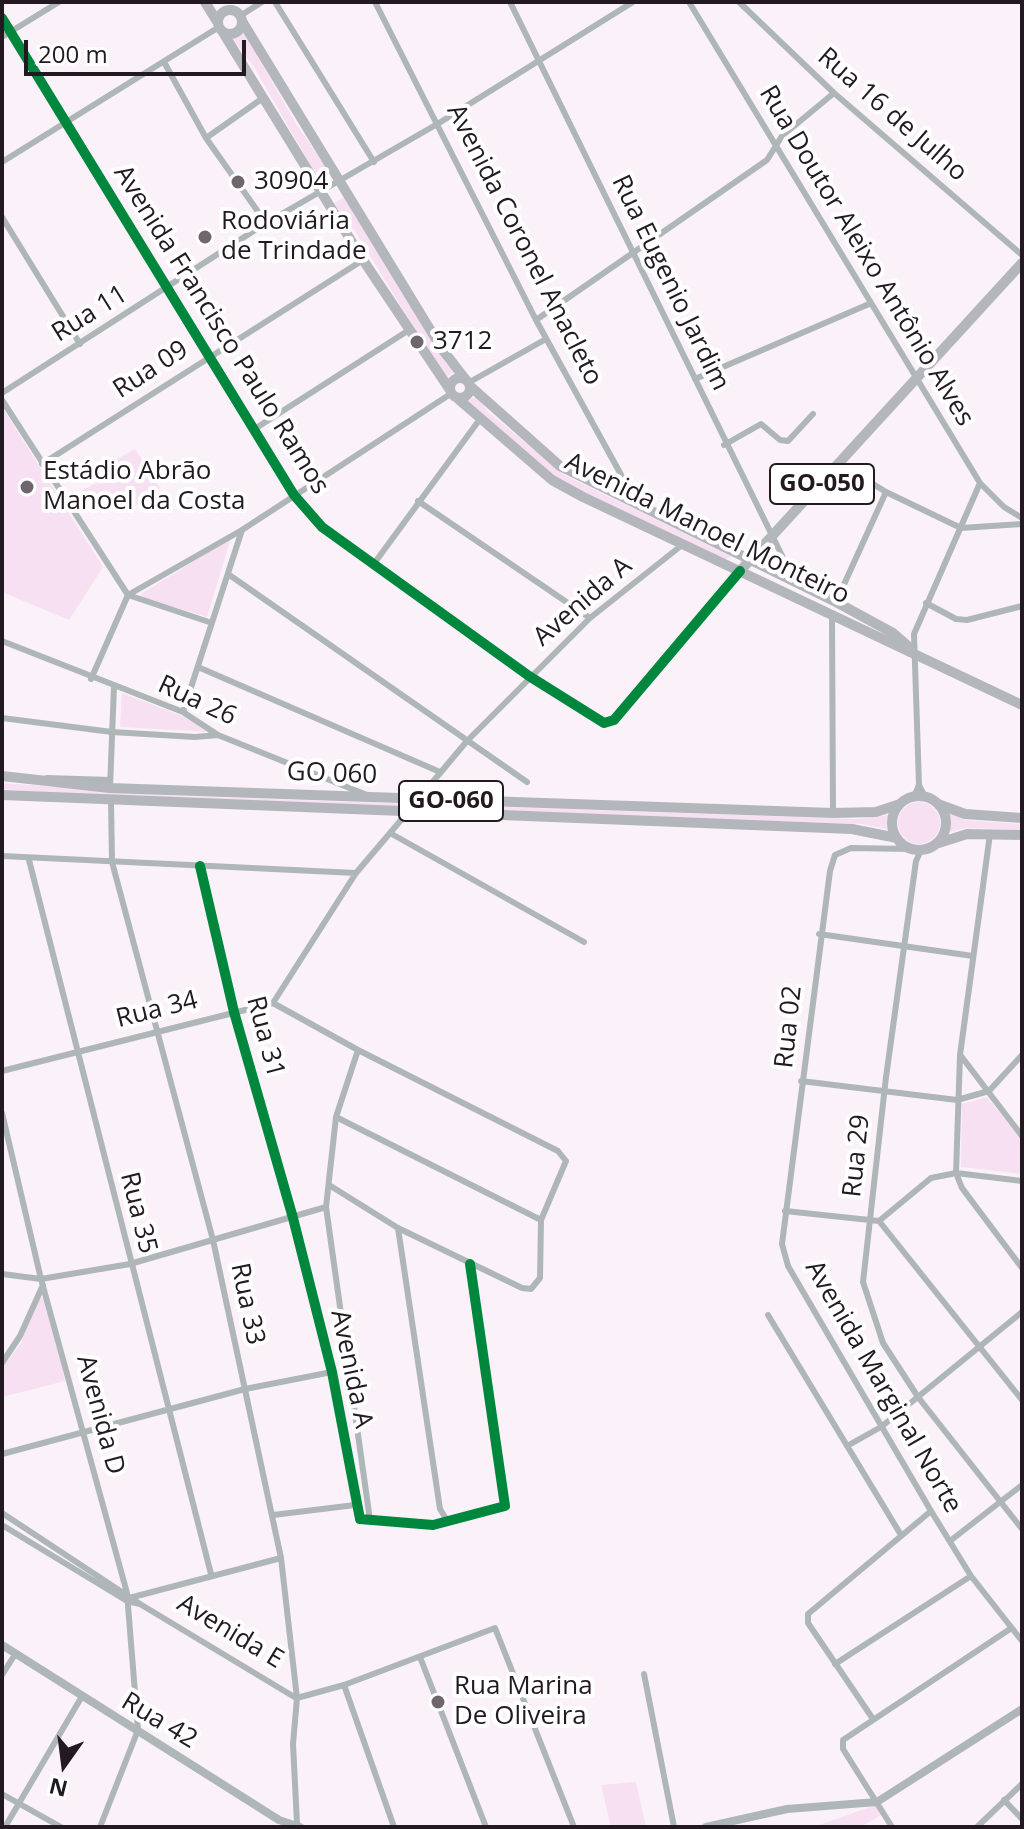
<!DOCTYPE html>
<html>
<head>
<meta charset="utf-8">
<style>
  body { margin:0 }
  #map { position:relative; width:1024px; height:1829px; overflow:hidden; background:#faf2f8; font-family:"Open Sans",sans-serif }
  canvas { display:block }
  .frame { position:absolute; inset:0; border:4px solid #231a21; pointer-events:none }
  .north { position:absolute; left:24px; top:1725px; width:80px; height:80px; -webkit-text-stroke:6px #fff; paint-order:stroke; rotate:194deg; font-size:22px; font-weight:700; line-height:32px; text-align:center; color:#231a21 }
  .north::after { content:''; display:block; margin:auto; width:28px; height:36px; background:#231a21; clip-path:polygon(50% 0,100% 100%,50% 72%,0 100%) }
  .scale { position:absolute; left:24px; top:40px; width:222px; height:36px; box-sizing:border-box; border:4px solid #231a21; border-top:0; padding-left:10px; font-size:24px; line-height:28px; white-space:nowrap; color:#231a21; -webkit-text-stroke:6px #fff; paint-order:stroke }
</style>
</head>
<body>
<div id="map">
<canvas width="1024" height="1829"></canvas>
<div class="frame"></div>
<div class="north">N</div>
<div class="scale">200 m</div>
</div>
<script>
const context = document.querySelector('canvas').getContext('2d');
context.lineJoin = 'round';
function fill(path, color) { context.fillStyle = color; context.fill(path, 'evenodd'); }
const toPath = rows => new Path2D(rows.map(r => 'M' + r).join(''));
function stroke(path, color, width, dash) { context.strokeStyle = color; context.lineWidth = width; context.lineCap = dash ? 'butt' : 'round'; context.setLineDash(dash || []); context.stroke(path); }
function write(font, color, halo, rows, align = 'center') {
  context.font = font + ' "Open Sans",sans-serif'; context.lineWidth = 8; context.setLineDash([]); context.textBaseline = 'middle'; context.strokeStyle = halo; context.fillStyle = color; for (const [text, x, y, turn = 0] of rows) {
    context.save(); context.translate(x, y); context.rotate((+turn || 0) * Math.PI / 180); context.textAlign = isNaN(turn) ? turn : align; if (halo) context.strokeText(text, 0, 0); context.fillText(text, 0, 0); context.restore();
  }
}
fill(toPath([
  [244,32,296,124,327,168,316,175,254,67,232,38],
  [347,195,352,211,455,372,445,378,355,231,333,204],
  [477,396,488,412,566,476,732,556,725,560,555,478,465,403],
  [2,407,103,567,69,620,2,592],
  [135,449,160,488,127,512,117,495,93,509,82,491,107,476,102,467],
  [231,538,207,617,143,598,141,594],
  [122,693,185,717,210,732,120,727],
  [2,783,180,796,445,805,858,819,889,815,890,830,862,824,125,800,2,789],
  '898 823a21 21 0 1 1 42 0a21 21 0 1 1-42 0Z',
  [945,810,965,820,1022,824,1022,830,966,828,946,833],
  [987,1097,1022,1140,1022,1174,961,1167,962,1104],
  [39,1297,46,1298,65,1381,2,1397,2,1368,21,1343],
  [636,1782,646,1827,611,1827,601,1785],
  [876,1805,881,1815,861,1827,819,1825]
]), '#f7e0f2');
stroke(toPath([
  [275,2,374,162],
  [375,2,536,320,636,502],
  [510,2,793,578],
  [689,2,980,483,1004,507,1022,518],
  [739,2,834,93,1022,255],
  [240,16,262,2],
  [2,18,294,495,322,527,529,676,604,723,614,720,740,571],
  [2,37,59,2],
  [164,62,206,138,266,223],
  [206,138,263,98],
  [2,162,219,27],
  [2,217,80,344],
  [536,320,767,160,782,136,834,93],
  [695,379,869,304],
  [468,383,546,339],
  [2,393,266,223,439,123,633,2],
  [2,400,128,595],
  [253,430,409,330],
  [724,445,761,424,780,440,788,441,813,414],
  [42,464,363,260],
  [841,464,886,492,961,528,1022,524],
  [418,501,590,618],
  [373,565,480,419],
  [228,574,527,782],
  [128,595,212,623],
  [836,602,886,492],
  [926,603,956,619,967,620,1022,606],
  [832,616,833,813],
  [2,641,183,712,218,735,367,795],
  [198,667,440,772],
  [91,679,128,595,242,530,452,393],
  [183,712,242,530],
  [2,718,112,732,195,737,218,735],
  [47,778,110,780],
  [919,785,925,797],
  [110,788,114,686],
  [420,797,467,741,590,618,682,545],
  [914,797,919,785,914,634,980,483],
  [111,801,112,862,213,1240,281,1558,297,1698,293,1744,297,1823],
  [390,833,584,942],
  [990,834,960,1055,956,1173,962,1188,1022,1268],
  [910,849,851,848,835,855,830,871,782,1244,788,1266,931,1511,971,1576,1022,1641],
  [921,850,916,861,886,1077,863,1282,883,1343,918,1397,1022,1529],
  [2,856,356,873],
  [29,860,211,1574],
  [200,866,234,1012,293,1218,332,1372,360,1519,433,1525,505,1506,470,1264],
  [819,934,973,956],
  [273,1003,356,873,407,813],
  [358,1050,336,1117,326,1207,370,1520],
  [961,1056,1022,1136],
  [2,1071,273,1003,358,1050,558,1151,566,1161,541,1220,540,1278,531,1289,522,1288,398,1228,329,1185],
  [801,1081,957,1100,989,1091],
  [989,1091,1022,1055],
  [2,1113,41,1279,127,1593,138,1730,100,1827],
  [336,1117,541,1220],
  [785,1211,879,1221,1022,1400],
  [879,1221,931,1178,956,1173,1022,1181],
  [398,1228,440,1509,448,1522],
  [2,1274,41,1279,130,1264,326,1207],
  [768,1315,901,1535],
  [2,1363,20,1336,43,1285],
  [847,1446,881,1427,1022,1312],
  [2,1454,245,1389,332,1372],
  [2,1513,140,1604,296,1698],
  [273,1515,355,1505],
  [2,1525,127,1601,140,1604],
  [950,1541,1022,1485],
  [133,1597,281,1558],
  [420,1657,486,1827],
  [835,1664,971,1576],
  [644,1674,674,1827],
  [2,1675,16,1653],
  [344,1685,394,1827],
  [297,1698,344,1685,495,1628,574,1827],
  [873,1719,808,1623,808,1614,931,1511],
  [2,1794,61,1827],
  [1004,1800,1022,1819],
  [5,1827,81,1698],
  [892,1827,843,1749,843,1740,1010,1629],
  [977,1827,1022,1784]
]), '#afb6b8', 6);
stroke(toPath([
  [2,1645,279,1820,300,1827],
  [706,1827,787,1809,877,1802,1022,1709]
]), '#afb6b8', 8);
stroke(toPath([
  [205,2,218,23],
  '218 22a12 12 0 1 1 24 0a12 12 0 1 1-24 0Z',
  [242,21,442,349,466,380],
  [222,31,363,260,450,390],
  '450 388a10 10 0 1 1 20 0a10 10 0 1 1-20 0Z',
  [470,386,560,466,836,602,893,633,908,646],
  [457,398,552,480,583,497,1022,705],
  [740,571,1022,263],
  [2,776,110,788,833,813,876,812,900,804],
  [2,795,852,829,897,838],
  '892 823a27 27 0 1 1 54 0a27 27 0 1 1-54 0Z',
  [938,804,965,814,1022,818],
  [939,843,967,834,1022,835]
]), '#b3b7bc', 10);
stroke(toPath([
  [2,18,294,495,322,527,529,676,604,723,614,720,740,571],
  [200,866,234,1012,293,1218,332,1372,360,1519,433,1525,505,1506,470,1264]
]), '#00873e', 10);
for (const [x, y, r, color] of [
  [238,182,8,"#6e666c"],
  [205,237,8,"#6e666c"],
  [417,342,8,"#6e666c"],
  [27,487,8,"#6e666c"],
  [438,1702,8,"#6e666c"]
]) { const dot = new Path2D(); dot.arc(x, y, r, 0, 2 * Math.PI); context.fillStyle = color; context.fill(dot); stroke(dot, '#fff', 3); }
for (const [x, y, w] of [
  [822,484,104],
  [451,801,104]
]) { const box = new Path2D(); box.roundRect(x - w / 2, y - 20, w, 40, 6); context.fillStyle = '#fff'; context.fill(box); stroke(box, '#231a21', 2); }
write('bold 24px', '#231a21', null, [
  ["GO-050",822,484],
  ["GO-060",451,801]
]);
write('26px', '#231a21', '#fff', [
  ["Rua 16 de Julho",892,115,41],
  ["Avenida Coronel Anacleto",524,245,63],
  ["Rua Doutor Aleixo Antônio Alves",866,256,59],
  ["Rua Eugenio Jardim",670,283,64],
  ["Rua 11",90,314,-32],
  ["Avenida Francisco Paulo Ramos",221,330,58],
  ["Rua 09",151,370,-33],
  ["Avenida Manoel Monteiro",707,529,26],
  ["Avenida A",583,602,-41],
  ["Rua 26",197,701,25],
  ["GO 060",332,774,2],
  ["Rua 34",157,1010,-14],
  ["Rua 02",789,1027,-84],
  ["Rua 31",265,1037,75],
  ["Rua 29",857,1156,-84],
  ["Rua 35",138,1213,76],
  ["Rua 33",247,1304,78],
  ["Avenida A",351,1369,78],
  ["Avenida Marginal Norte",883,1387,60],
  ["Avenida D",100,1415,75],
  ["Avenida E",230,1632,31],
  ["Rua 42",159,1721,31]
]);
write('26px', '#231a21', '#fff', [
  ["30904",254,182],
  ["Rodoviária",221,222],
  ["de Trindade",221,252],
  ["3712",433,342],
  ["Estádio Abrão",43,472],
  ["Manoel da Costa",43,502],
  ["Rua Marina",454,1687],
  ["De Oliveira",454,1717]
], 'left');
</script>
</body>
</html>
